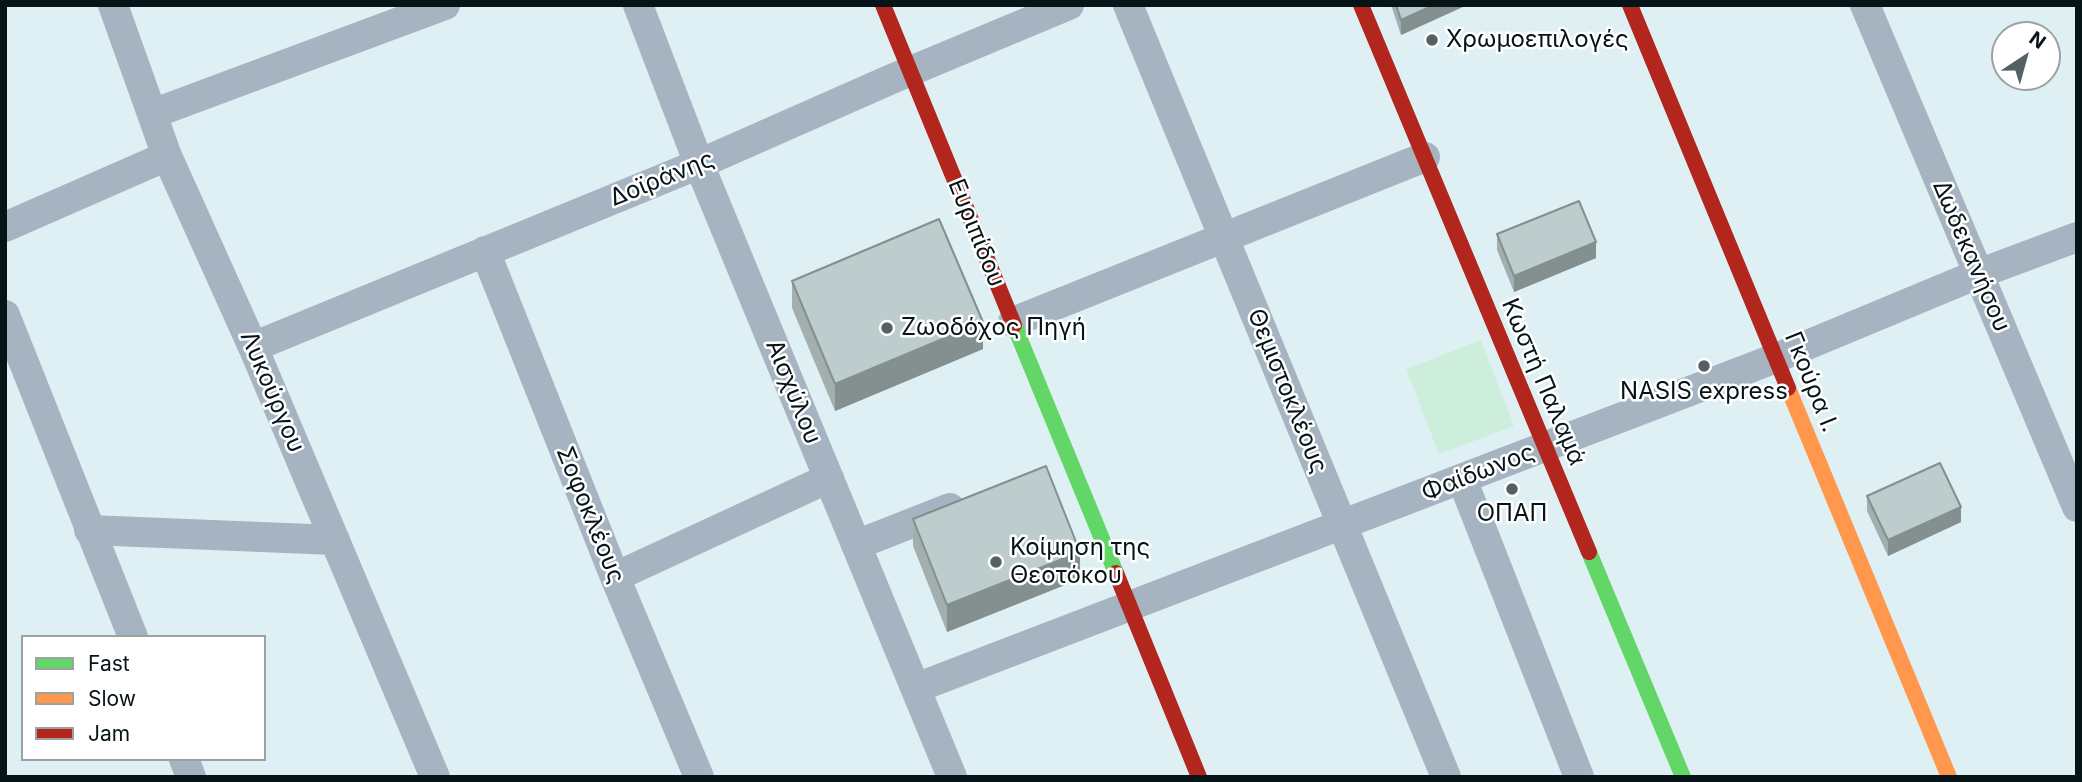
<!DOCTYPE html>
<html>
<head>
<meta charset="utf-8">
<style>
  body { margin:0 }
  #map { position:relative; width:2082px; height:782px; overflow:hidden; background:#dff0f4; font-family:Inter,sans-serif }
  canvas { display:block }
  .frame { position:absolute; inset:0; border:7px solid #071417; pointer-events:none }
  .legend { position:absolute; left:21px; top:635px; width:245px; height:126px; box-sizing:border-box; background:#fff; border:2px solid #9ca1a2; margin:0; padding:9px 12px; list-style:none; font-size:21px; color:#071417 }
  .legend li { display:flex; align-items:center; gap:14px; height:35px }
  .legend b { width:35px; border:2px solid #9ca1a2 }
  .north { position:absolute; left:1991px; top:21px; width:70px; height:70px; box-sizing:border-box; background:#fff; border:2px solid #9ca1a2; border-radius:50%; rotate:36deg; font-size:19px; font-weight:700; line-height:28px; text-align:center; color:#071417 }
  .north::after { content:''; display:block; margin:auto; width:24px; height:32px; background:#536164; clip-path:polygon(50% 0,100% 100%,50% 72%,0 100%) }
</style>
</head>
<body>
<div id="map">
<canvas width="2082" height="782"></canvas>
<div class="frame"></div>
<ul class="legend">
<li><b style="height:9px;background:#63d668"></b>Fast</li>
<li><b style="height:9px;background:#ff974d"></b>Slow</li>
<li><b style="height:9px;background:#b3261e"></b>Jam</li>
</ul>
<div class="north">N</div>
</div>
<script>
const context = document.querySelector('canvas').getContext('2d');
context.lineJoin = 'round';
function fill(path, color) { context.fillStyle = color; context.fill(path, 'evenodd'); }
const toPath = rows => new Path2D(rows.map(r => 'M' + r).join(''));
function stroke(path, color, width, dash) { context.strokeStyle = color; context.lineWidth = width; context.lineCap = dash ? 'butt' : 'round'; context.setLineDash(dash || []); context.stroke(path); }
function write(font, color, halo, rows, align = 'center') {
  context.font = font + ' Inter,sans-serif'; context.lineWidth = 5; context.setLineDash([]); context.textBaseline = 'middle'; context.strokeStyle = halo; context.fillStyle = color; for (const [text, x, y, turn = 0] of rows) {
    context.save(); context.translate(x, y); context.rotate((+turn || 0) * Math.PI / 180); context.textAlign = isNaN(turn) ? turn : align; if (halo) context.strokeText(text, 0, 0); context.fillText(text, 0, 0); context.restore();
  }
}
fill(toPath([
  [1481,340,1514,426,1439,454,1406,369]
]), '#cceedb');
stroke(toPath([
  [113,5,167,156,253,347,435,777],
  [638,5,699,164,952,777],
  [1128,5,1446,777],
  [1865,5,2077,507],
  [152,114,445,5],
  [5,227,167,156],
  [485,251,615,577,699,777],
  [5,315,133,637],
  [1013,322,1425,157],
  [253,347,699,164,894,78,1069,5],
  [1462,479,1579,777],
  [89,530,335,540],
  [856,545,950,508],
  [615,577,829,478],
  [916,688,1776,358,1978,274,2077,237],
  [184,759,191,777]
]), '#a5b4c0', 30);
stroke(toPath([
  [1014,325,1116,573],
  [1589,552,1683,777]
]), '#63d668', 16);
stroke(toPath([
  [1788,388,1949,777]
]), '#ff974d', 16);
stroke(toPath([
  [883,5,1014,325],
  [1361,5,1589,552],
  [1630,5,1788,388],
  [1116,573,1199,777]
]), '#b3261e', 16);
fill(toPath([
  [1391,5,1467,5,1401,35],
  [1497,234,1596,258,1514,292,1497,250],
  [792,281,983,349,835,411,792,308],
  [1867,496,1961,522,1888,556,1867,511],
  [913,519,1080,579,947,632,913,546]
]), '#a3afaf');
fill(toPath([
  [1434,5,1467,5,1401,35,1401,20],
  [1596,242,1596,258,1514,292,1514,276],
  [983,322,983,349,835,411,835,384],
  [1961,507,1961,522,1888,556,1888,540],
  [1080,552,1080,579,947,632,947,605]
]), '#848f8f');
const building = toPath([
  [1396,5,1434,5,1401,20,1396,5],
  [1579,201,1596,242,1514,276,1497,234,1579,201],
  [939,219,983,322,835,384,792,281,939,219],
  [1940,463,1961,507,1888,540,1867,496,1940,463],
  [1046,466,1080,552,947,605,913,519,1046,466]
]);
fill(building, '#bdcccc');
stroke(building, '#848f8f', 2);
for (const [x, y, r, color] of [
  [1432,40,7,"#536164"],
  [887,328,7,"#536164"],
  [1704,366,7,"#536164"],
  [1512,489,7,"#536164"],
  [996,562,7,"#536164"]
]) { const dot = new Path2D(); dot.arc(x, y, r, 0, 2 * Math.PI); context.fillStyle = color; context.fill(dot); stroke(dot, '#fff', 2.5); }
write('24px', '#071417', '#fff', [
  ["Χρωμοεπιλογές",1446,40],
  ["Ζωοδόχος Πηγή",901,328],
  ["NASIS express",1704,392,"center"],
  ["ΟΠΑΠ",1512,514,"center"],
  ["Κοίμηση της",1010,548],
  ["Θεοτόκου",1010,576]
], 'left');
write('24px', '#071417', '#fff', [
  ["Δοϊράνης",662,179,-22],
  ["Ευριπίδου",976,233,68],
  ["Δωδεκανήσου",1971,256,67],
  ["Κωστή Παλαμά",1543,382,67],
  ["Γκούρα Ι.",1811,382,68],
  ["Θεμιστοκλέους",1287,391,68],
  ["Λυκούργου",272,392,67],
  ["Αισχύλου",793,392,68],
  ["Φαίδωνος",1478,473,-21],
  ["Σοφοκλέους",590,515,68]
]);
</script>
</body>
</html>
